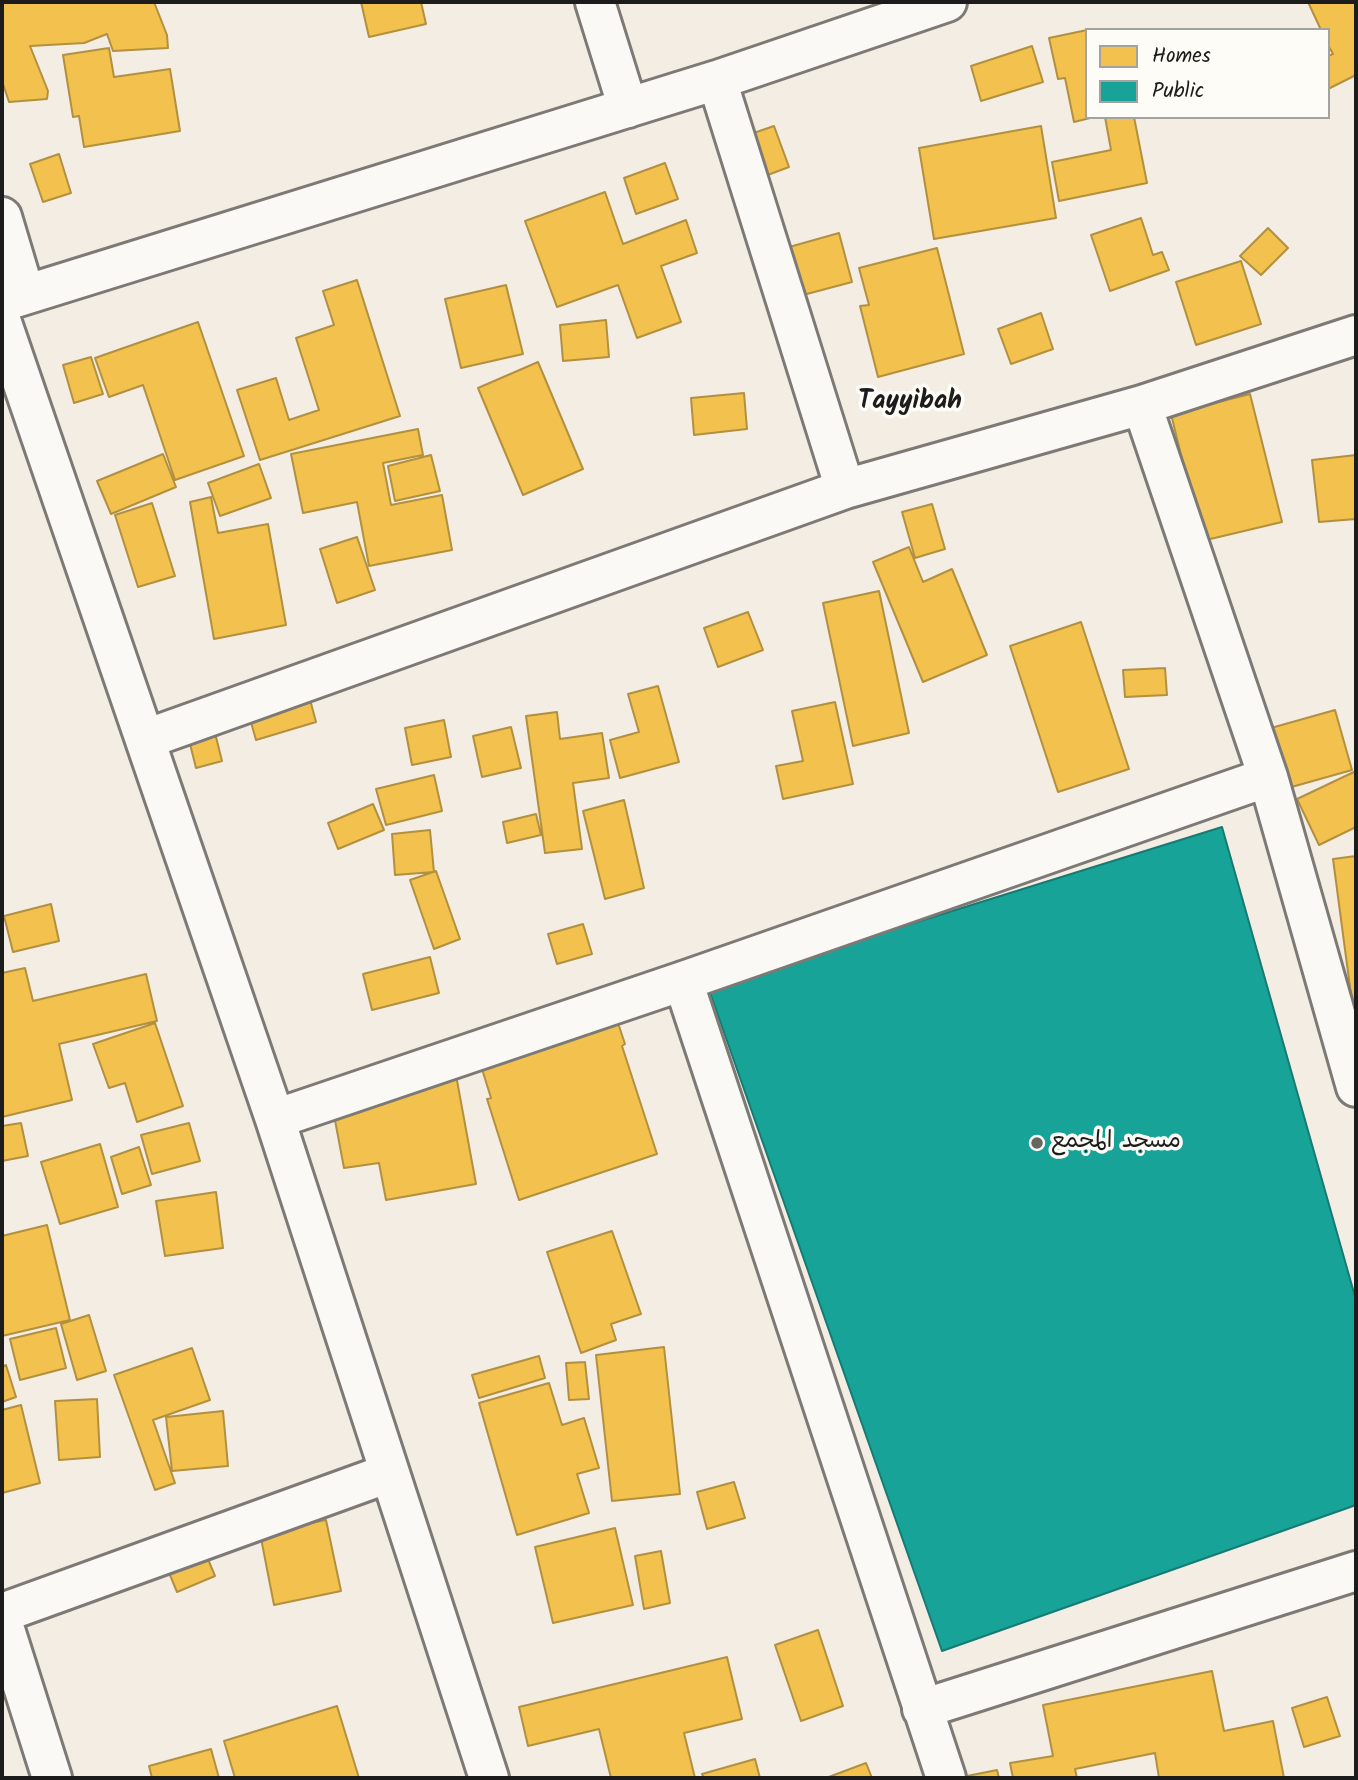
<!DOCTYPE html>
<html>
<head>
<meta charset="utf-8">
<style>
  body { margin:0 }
  #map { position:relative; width:1358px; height:1780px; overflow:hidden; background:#f3ede4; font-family:Kalam,sans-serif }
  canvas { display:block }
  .frame { position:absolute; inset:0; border:4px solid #1c1c1c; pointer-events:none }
  .legend { position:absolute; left:1085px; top:28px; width:245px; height:91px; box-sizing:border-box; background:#fdfcf7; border:2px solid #a3a29f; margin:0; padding:9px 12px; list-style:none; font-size:21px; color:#1c1c1c }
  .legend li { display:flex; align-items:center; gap:14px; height:35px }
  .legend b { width:35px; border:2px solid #a3a29f }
</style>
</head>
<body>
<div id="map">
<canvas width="1358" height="1780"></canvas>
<div class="frame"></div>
<ul class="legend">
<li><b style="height:19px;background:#f2c14e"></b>Homes</li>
<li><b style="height:19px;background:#17a398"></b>Public</li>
</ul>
</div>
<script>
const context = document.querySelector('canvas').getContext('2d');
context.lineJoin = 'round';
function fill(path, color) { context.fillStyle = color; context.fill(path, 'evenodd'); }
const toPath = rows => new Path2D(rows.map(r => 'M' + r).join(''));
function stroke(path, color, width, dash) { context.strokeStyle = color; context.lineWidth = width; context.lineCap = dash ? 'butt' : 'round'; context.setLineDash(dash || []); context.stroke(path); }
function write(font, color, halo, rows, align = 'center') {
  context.font = font + ' Kalam,"Playpen Sans Arabic",sans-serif'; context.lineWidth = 7; context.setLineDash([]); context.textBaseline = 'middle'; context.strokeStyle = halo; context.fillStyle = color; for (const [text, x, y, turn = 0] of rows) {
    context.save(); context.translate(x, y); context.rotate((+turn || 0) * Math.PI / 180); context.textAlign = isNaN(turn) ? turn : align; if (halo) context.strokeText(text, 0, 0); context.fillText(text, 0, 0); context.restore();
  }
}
const homes = toPath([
  [2,2,154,2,167,35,168,48,113,51,107,34,84,43,30,46,48,91,47,99,9,102,2,81,2,2],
  [361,2,421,2,426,24,369,37,361,2],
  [1308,2,1356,2,1356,75,1328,89,1328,56,1333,54,1328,45,1328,30,1321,30,1308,2],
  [1087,30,1087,117,1094,117,1074,122,1065,78,1058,79,1049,38,1087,30],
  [1032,46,1043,82,981,101,971,66,1032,46],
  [109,48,114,77,170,69,180,131,84,147,79,116,73,117,63,55,109,48],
  [1105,117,1134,117,1147,183,1059,201,1052,162,1111,150,1105,117],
  [774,126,789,167,757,179,742,137,774,126],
  [1041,126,1056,218,934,239,919,148,1041,126],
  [59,154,71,193,43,202,30,164,59,154],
  [665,163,678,199,636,214,624,178,665,163],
  [605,192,623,244,686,220,697,253,661,266,681,322,637,338,618,285,557,307,525,221,605,192],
  [1141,218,1153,255,1162,252,1169,270,1110,291,1091,235,1141,218],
  [1268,228,1288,248,1261,275,1240,256,1268,228],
  [839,233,852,282,788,299,775,251,839,233],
  [937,248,964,354,878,377,860,306,869,305,859,268,937,248],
  [1241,261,1261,324,1196,345,1176,282,1241,261],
  [357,280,400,416,260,460,237,390,276,378,289,420,319,410,296,338,334,325,323,291,357,280],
  [506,285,523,354,461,368,445,299,506,285],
  [1041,313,1053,349,1011,364,998,329,1041,313],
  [606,320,609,357,563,361,560,325,606,320],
  [198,322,244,456,175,480,143,385,109,397,95,358,198,322],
  [91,357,103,394,74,403,63,365,91,357],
  [538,362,583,469,523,495,478,388,538,362],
  [744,393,747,429,694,435,691,398,744,393],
  [1250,394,1282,522,1202,541,1171,414,1250,394],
  [418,429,423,455,383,463,391,505,442,495,452,550,369,566,357,502,303,513,291,454,418,429],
  [163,454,176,487,111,514,97,481,163,454],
  [431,455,440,491,395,501,388,466,431,455],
  [1356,455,1356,519,1319,522,1312,460,1356,455],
  [259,464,271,498,220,516,208,483,259,464],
  [211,497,218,533,268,524,286,625,214,639,190,502,211,497],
  [152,503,175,576,138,587,115,515,152,503],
  [932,504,945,549,915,558,902,512,932,504],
  [357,537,375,590,337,603,320,549,357,537],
  [909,547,923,582,952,569,987,655,923,682,873,562,909,547],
  [879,591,909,733,853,746,823,603,879,591],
  [748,612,763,650,718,667,704,628,748,612],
  [1081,622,1129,769,1058,792,1010,646,1081,622],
  [1165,668,1167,695,1125,697,1123,670,1165,668],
  [658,686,679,762,620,778,610,740,639,732,628,694,658,686],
  [308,692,316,722,256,740,247,708,308,692],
  [835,702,853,784,783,799,776,766,803,761,792,711,835,702],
  [1335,710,1352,770,1288,788,1271,728,1335,710],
  [557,712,560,739,602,733,609,778,573,783,582,849,545,853,526,716,557,712],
  [444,720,451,757,412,765,405,728,444,720],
  [213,725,222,761,196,768,187,732,213,725],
  [511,727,521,768,482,777,473,736,511,727],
  [1356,771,1356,827,1319,845,1297,799,1356,771],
  [434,775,442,811,386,825,376,789,434,775],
  [624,800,644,888,605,899,583,811,624,800],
  [373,804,384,830,338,849,328,823,373,804],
  [536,814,541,835,507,843,503,822,536,814],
  [430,830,434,872,395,875,392,834,430,830],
  [1356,856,1356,1024,1355,1025,1333,859,1356,856],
  [436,871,460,939,434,949,410,880,436,871],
  [51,904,59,941,13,952,4,916,51,904],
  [583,924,592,954,557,964,548,934,583,924],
  [430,957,439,993,372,1010,363,974,430,957],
  [25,968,33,1001,146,974,157,1021,59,1044,72,1100,2,1117,2,973,25,968],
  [613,1008,625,1044,622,1046,657,1154,519,1200,487,1099,491,1098,477,1053,613,1008],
  [155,1023,183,1106,137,1122,125,1083,109,1088,93,1044,155,1023],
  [456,1075,476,1184,386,1200,379,1163,344,1168,331,1099,456,1075],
  [21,1123,28,1156,2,1161,2,1126,21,1123],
  [189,1123,200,1161,152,1174,141,1135,189,1123],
  [100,1144,118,1207,60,1224,41,1162,100,1144],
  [139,1147,151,1185,122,1194,111,1157,139,1147],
  [216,1192,223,1248,165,1256,156,1201,216,1192],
  [47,1225,70,1320,2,1336,2,1236,47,1225],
  [612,1231,641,1314,611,1324,616,1340,581,1353,547,1252,612,1231],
  [89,1315,106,1371,77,1380,61,1324,89,1315],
  [56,1328,66,1368,20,1380,10,1339,56,1328],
  [664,1347,680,1494,612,1501,596,1355,664,1347],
  [192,1348,210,1400,153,1420,175,1483,155,1490,114,1375,192,1348],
  [539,1356,545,1378,479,1398,472,1375,539,1356],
  [585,1362,589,1399,569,1400,566,1363,585,1362],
  [6,1365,16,1397,2,1402,2,1367,6,1365],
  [549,1383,562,1425,584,1418,599,1468,577,1474,589,1513,517,1535,479,1403,549,1383],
  [97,1399,100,1457,59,1460,55,1401,97,1399],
  [21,1405,40,1483,2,1493,2,1410,21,1405],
  [223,1411,228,1466,172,1471,166,1417,223,1411],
  [734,1482,745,1518,707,1529,697,1492,734,1482],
  [326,1520,341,1591,274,1605,260,1533,326,1520],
  [615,1528,633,1605,553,1623,535,1547,615,1528],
  [203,1547,215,1576,177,1592,165,1563,203,1547],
  [661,1551,670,1603,644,1609,635,1556,661,1551],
  [818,1630,843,1706,801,1721,775,1645,818,1630],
  [727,1657,742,1719,684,1733,695,1778,611,1778,599,1729,528,1746,519,1707,727,1657],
  [1212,1671,1224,1731,1273,1721,1284,1778,1159,1778,1155,1753,1075,1769,1077,1778,1013,1778,1010,1763,1053,1756,1043,1705,1212,1671],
  [1327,1697,1340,1736,1304,1747,1292,1708,1327,1697],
  [337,1706,359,1778,235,1778,224,1741,337,1706],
  [211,1749,219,1778,152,1778,149,1766,211,1749],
  [755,1759,760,1778,704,1778,702,1774,755,1759],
  [866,1763,872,1778,826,1778,866,1763],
  [997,1770,999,1778,957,1778,997,1770]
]);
fill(homes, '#f2c14e');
stroke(homes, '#b2903f', 2);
const public = toPath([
  [1222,827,1356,1300,1356,1505,942,1651,708,987,1222,827]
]);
fill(public, '#17a398');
stroke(public, '#187a73', 2);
const minor = toPath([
  [595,2,628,108],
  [717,80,845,489],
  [2,217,25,294],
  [2,302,717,80,947,2],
  [2,323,275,1119,489,1778],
  [1142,405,1268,777,1356,1087],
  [146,739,845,489,1142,405,1356,335],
  [683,981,946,1778],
  [275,1119,683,981,1268,777],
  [2,1613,389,1473],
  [2,1620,52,1778],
  [922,1709,1356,1571]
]);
stroke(minor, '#7d7a76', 44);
stroke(minor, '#faf9f6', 38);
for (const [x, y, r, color] of [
  [1037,1143,7,"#676562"]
]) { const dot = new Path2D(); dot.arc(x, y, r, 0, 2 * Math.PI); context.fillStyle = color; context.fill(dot); stroke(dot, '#fdfcf7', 2.5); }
write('23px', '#1c1c1c', '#fdfcf7', [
  ["مسجد المجمع",1051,1143]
], 'left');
write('bold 26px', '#1c1c1c', '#fdfcf7', [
  ["Tayyibah",910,404]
]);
</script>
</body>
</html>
